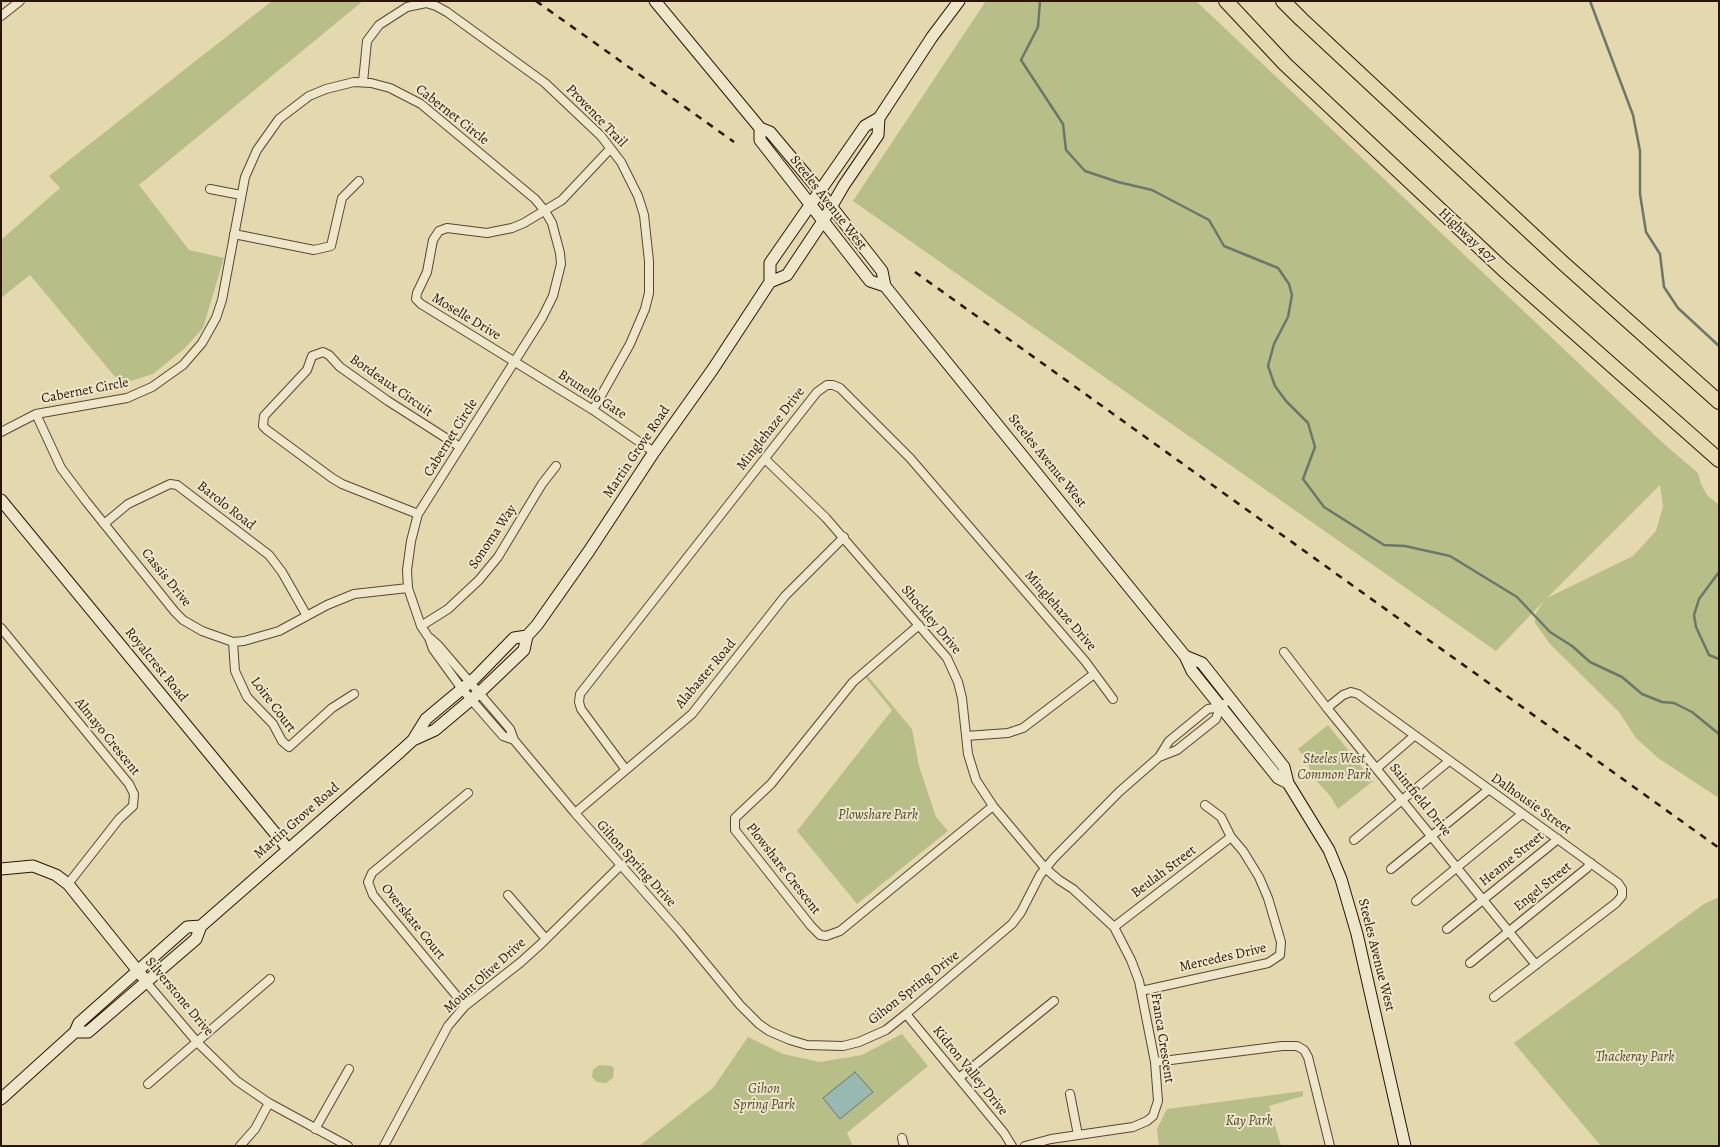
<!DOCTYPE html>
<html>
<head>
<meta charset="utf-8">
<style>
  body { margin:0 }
  #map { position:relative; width:1720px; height:1147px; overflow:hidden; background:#e4d8ae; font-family:Alegreya,serif }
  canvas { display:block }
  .frame { position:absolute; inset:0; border:2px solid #2c1505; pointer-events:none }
</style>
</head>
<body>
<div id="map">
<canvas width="1720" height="1147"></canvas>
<div class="frame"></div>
</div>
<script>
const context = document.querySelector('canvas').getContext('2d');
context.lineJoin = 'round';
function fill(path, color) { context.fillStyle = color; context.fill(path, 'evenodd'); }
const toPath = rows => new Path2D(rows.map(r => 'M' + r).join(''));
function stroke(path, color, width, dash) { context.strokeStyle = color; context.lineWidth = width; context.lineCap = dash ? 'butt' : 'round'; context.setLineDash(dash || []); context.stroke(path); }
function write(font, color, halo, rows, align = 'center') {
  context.font = font + ' Alegreya,serif'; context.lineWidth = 4; context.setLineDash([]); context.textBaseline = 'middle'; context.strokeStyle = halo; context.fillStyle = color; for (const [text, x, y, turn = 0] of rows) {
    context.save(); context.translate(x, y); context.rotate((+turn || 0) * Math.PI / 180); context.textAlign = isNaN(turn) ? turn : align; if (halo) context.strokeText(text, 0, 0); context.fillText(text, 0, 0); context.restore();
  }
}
fill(toPath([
  [272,1,363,1,139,185,189,250,224,258,203,328,185,348,153,374,121,384,30,275,1,298,1,240,60,188,49,176],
  [986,1,1196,1,1663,443,1698,473,1701,484,1707,495,1719,505,1719,798,1658,758,1636,738,1619,712,1550,644,1535,623,1536,613,1544,601,1496,651,853,201],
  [1660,485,1663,506,1656,531,1633,556,1547,598],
  [867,675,912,729,919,766,936,817,948,831,857,904,797,831,892,710,865,677],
  [1328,725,1373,781,1338,809,1331,797,1312,776,1307,760,1298,749],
  [1719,897,1719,1146,1601,1146,1514,1043,1704,904],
  [902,1034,928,1066,847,1133,852,1144,850,1146,639,1146,713,1088,748,1037,783,1054,820,1062,862,1055],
  [599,1065,612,1066,614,1069,613,1078,606,1083,597,1082,592,1077,593,1070],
  [1303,1091,1303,1096,1269,1106,1281,1146,1159,1146,1157,1129,1167,1109]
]), '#b8be88');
const water = toPath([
  [855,1072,873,1092,840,1119,823,1098,855,1072]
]);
fill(water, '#97b9b1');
stroke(water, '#6c776c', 1);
stroke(toPath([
  [1040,1,1038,27,1021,60,1063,124,1066,150,1085,171,1118,182,1152,190,1209,220,1224,246,1278,268,1289,284,1292,295,1288,317,1274,344,1268,366,1275,386,1286,401,1308,423,1315,447,1303,479,1324,507,1384,545,1405,546,1450,556,1517,597,1550,632,1572,646,1590,662,1622,677,1642,694,1662,702,1674,703,1692,712,1719,734],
  [1590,1,1633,115,1640,151,1640,194,1646,232,1660,254,1664,287,1678,308,1719,346],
  [1719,572,1699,599,1694,615,1696,627,1709,655,1719,659]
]), '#6c776c', 2.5);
const street = toPath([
  [1,16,20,1],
  [363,82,367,41,379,25,407,7,426,3,436,6,447,12,545,83,601,136,621,162,638,196,644,215,649,261,649,293,645,309,630,344,593,410],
  [610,149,562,200,524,223,512,228,487,233,447,228,439,231,433,240,427,272,417,293,416,299,421,304,593,410,654,452],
  [210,189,241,195],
  [234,234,314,250,331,246,342,198,359,181],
  [36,414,61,468,85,500,175,612,183,620,202,631,233,642,244,641,279,631,327,605,354,594,408,588],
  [1,432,36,414,127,398,152,387,183,365,202,343,216,318,222,300,245,177,257,150,279,119,309,96,326,89,354,82,371,83,390,88,421,104,535,199,545,211,552,223,560,253,561,264,553,296,542,318,418,514,411,541,407,570,408,588,421,626,429,638,433,649,462,689,503,736,514,740],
  [765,459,826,518,947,658,958,682,962,698,968,754,976,780,993,806,1045,868,1059,880,1073,889,1114,927,1131,960,1139,981,1155,1062,1158,1101,1153,1116,1147,1121,1133,1127,1051,1139,1025,1146],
  [418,514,342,484,332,478,267,430,263,426,264,416,307,370,312,356,323,352,329,355,340,367,388,401,460,447],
  [104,524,128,504,170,484,177,485,269,555,282,572,307,616],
  [919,625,853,682,771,784,735,818,735,830,811,926,820,935,826,936,840,931,993,806],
  [421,626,448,609,479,580,498,557,542,484,556,466],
  [1,628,129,784,134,794,133,806,119,819,68,884],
  [430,638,438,645,510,729,514,740,575,813,679,931,740,1005,759,1024,769,1031,790,1040,807,1045,843,1046,859,1042,886,1030,906,1014,1012,924,1021,912,1040,875,1054,858,1119,792,1159,757,1169,741,1208,709,1220,707,1224,704],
  [233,642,235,671,247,697,273,724,282,741,289,747,332,708,354,694],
  [1284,652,1327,708,1536,965],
  [1327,708,1343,695,1351,692,1358,694,1618,883,1622,889,1622,896,1616,903,1494,997],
  [966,736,1008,733,1023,728,1094,674],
  [1159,757,1177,750,1216,719,1220,707],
  [1377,768,1414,736],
  [626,770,581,709,579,702,580,694,817,392,827,385,833,385,840,388,910,458,1085,661,1113,699],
  [575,813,692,714,785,596,844,537],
  [1354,840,1449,761],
  [1391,869,1488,790],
  [508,895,546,939],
  [1416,901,1522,814],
  [1114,927,1231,837],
  [1447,929,1558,839],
  [1470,963,1587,868,1591,863],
  [146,982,197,1042,237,1081,269,1103,348,1146],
  [1141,991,1268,963,1280,955,1281,942,1268,898,1259,877,1243,851,1231,837,1221,817,1205,805],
  [465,1006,373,895,368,882,372,873,468,793],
  [906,1014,1004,1133,1012,1146],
  [1155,1062,1282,1046,1297,1046,1304,1050,1308,1057,1330,1146],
  [959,1078,1054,1001],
  [148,1084,270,979],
  [1070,1094,1078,1135],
  [315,1129,349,1069],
  [902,1138,904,1146],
  [240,1146,255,1129,269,1103],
  [384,1146,448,1026,465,1006,521,962,542,943,620,866]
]);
const secondary = toPath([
  [655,1,760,128,770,132,812,182,882,271,885,286,905,311,1185,656,1192,671,1278,778,1288,783],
  [760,128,760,140,870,281,885,286],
  [770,282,770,263,865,126,879,118,932,37,959,1],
  [1,500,288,849],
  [1185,656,1202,663,1284,767,1288,783,1329,850,1341,879,1357,934,1405,1146],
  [413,740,426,719,475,678,514,638,527,636],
  [1,869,33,866,56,875,68,884,142,976],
  [75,1032,88,1032,196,939,201,926,401,751,413,740,435,730,479,693,524,650,527,636,537,625,589,551,654,452,713,369,770,282,787,275,823,221,844,185,878,135,879,118],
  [1,1099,75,1032,79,1023,187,927,201,926]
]);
const highway = toPath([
  [1226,1,1285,64,1503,269,1719,460],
  [1283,1,1301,19,1563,263,1719,402]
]);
stroke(street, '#5a462f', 10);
stroke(secondary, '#2c1505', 13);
stroke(highway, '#2c1505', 16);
stroke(street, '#ede6ca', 8);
stroke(secondary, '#ede6ca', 11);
stroke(highway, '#e4d8ae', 14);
stroke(toPath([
  [536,1,734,142],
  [915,272,1719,848]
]), '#2c1505', 2.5, [7, 7]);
write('14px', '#2c1505', '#ede6ca', [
  ["Cabernet Circle",452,115,38],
  ["Provence Trail",596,116,46],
  ["Steeles Avenue West",828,203,52],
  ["Highway 407",1467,236,43],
  ["Moselle Drive",466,317,31],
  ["Bordeaux Circuit",391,386,35],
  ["Cabernet Circle",85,391,-11],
  ["Brunello Gate",592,395,33],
  ["Minglehaze Drive",771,429,-52],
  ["Cabernet Circle",451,438,-58],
  ["Martin Grove Road",637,452,-56],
  ["Steeles Avenue West",1047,461,51],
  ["Barolo Road",226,506,38],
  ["Sonoma Way",493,537,-56],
  ["Cassis Drive",166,578,51],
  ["Minglehaze Drive",1060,611,49],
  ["Shockley Drive",931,620,50],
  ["Royalcrest Road",156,665,51],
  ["Alabaster Road",706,674,-50],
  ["Loire Court",273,705,53],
  ["Almayo Crescent",107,737,51],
  ["Saintfield Drive",1420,800,51],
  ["Dalhousie Street",1531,804,35],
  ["Martin Grove Road",297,821,-41],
  ["Heame Street",1512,859,-39],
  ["Gihon Spring Drive",636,864,48],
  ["Plowshare Crescent",783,869,52],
  ["Beulah Street",1164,872,-37],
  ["Engel Street",1543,887,-39],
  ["Overskate Court",413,922,51],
  ["Steeles Avenue West",1376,955,76],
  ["Mercedes Drive",1223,958,-13],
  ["Mount Olive Drive",485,976,-42],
  ["Gihon Spring Drive",914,988,-38],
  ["Silverstone Drive",179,997,50],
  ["Franca Crescent",1162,1038,81],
  ["Kidron Valley Drive",970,1071,51]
]);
write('italic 14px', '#56482c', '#ede6ca', [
  ["Steeles West",1334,760],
  ["Common Park",1334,776],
  ["Plowshare Park",878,816],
  ["Thackeray Park",1635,1058],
  ["Gihon",764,1090],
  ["Spring Park",764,1106],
  ["Kay Park",1249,1122]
]);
</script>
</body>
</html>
